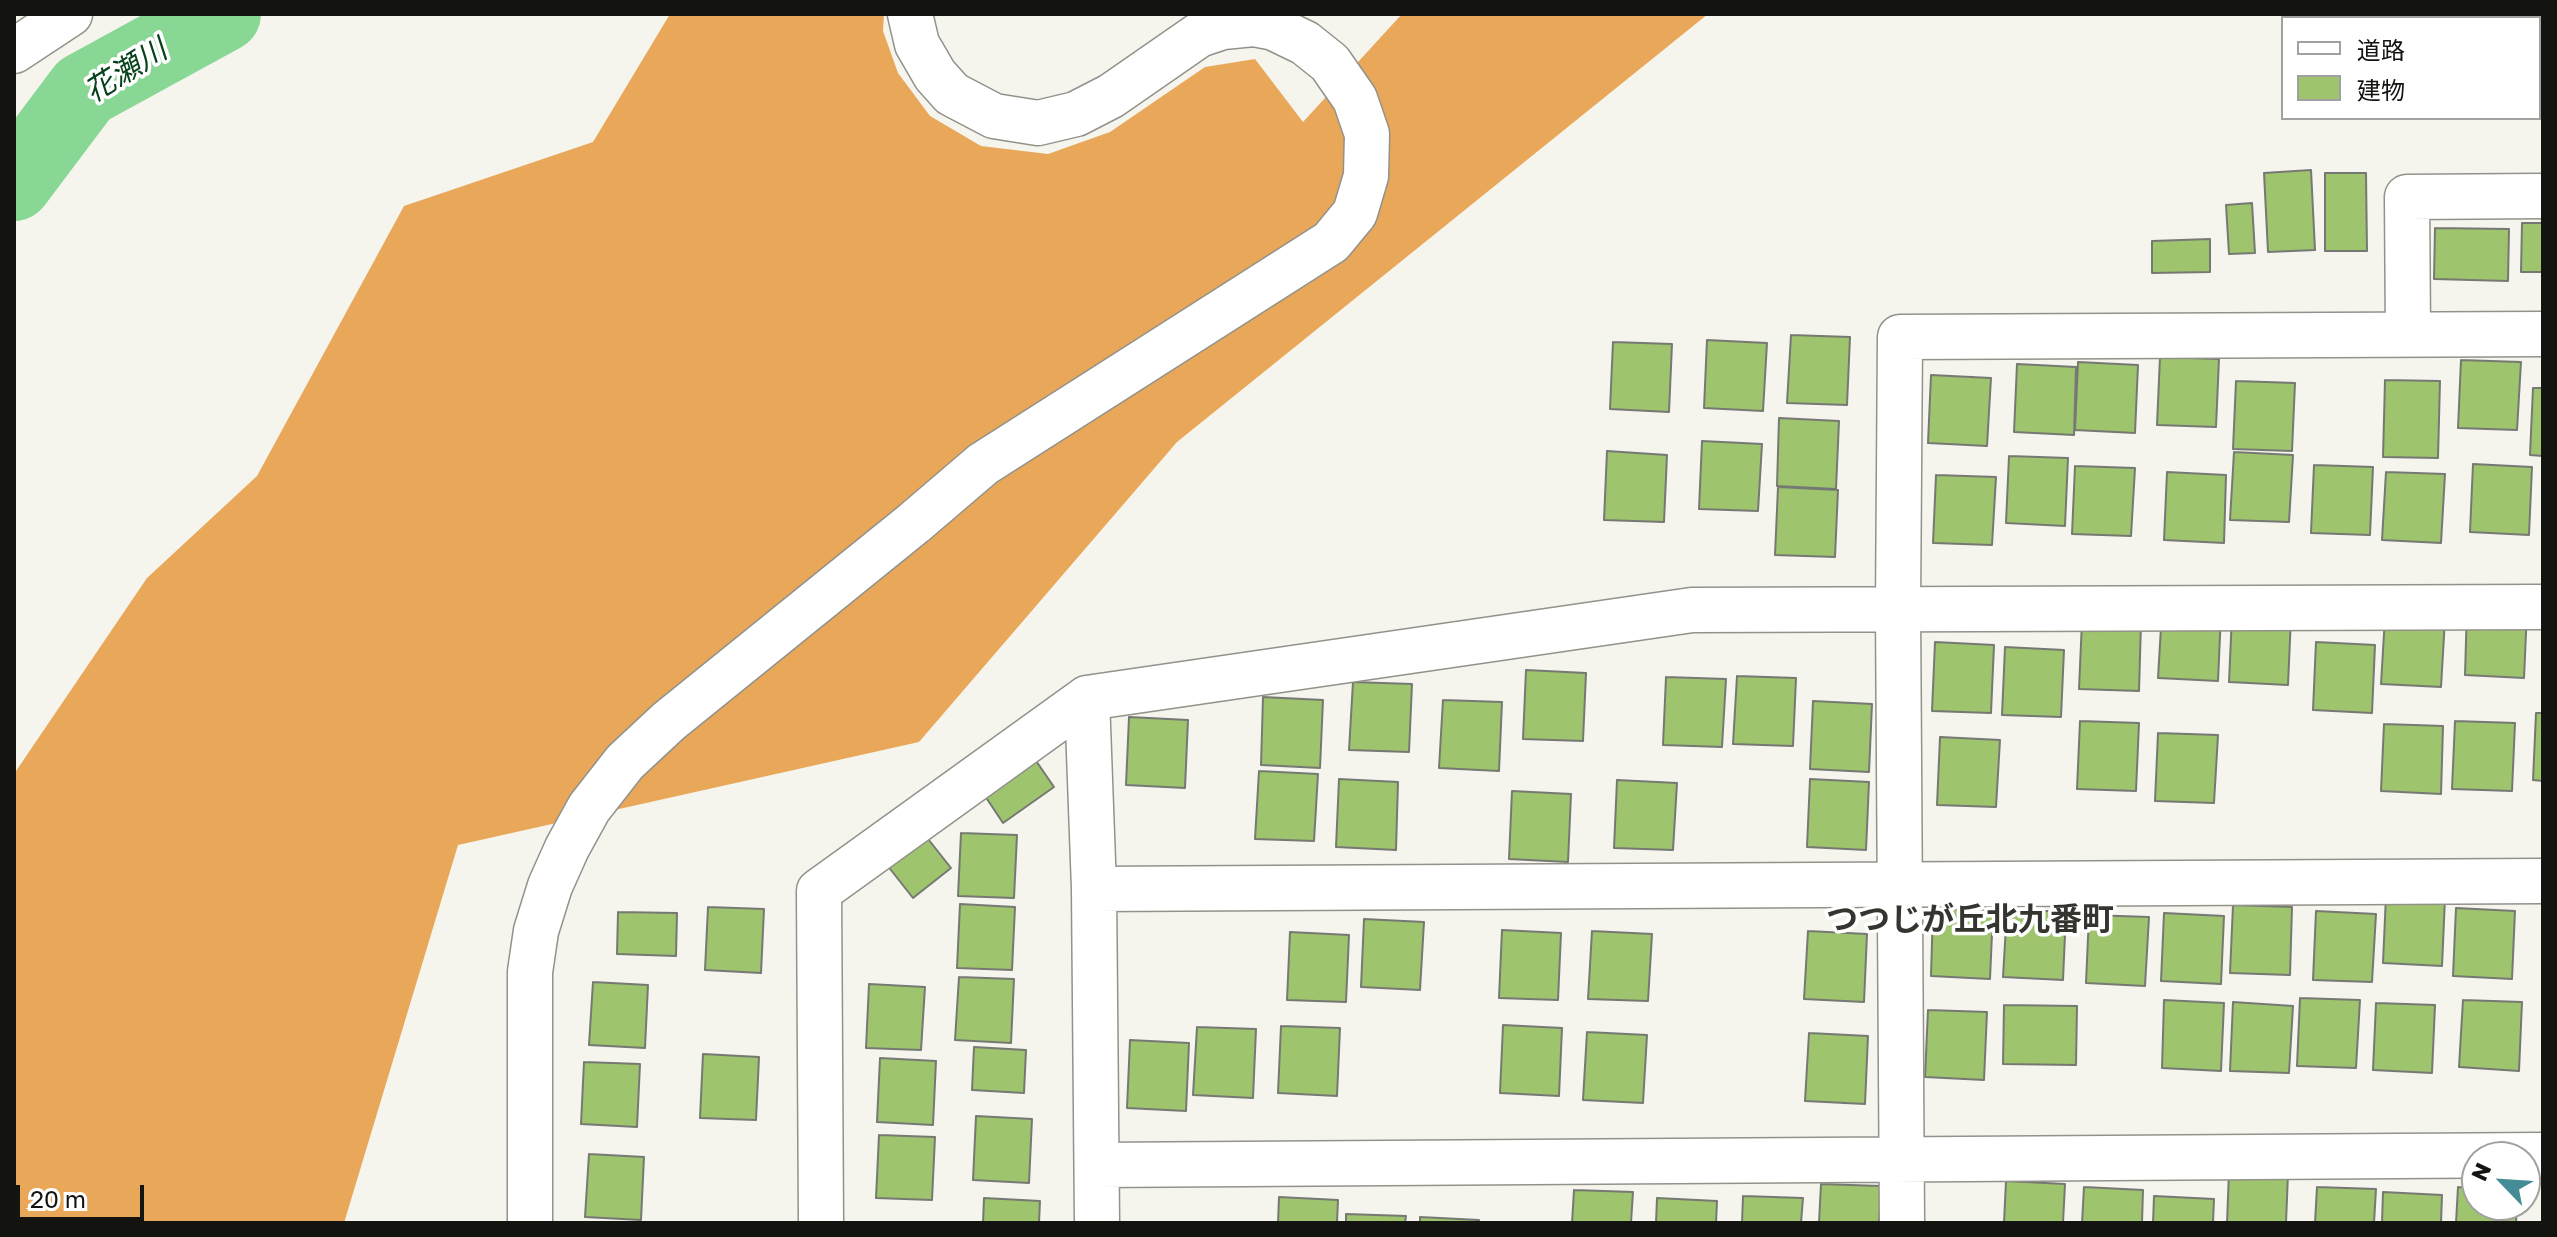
<!DOCTYPE html>
<html>
<head>
<meta charset="utf-8">
<style>
  body { margin:0 }
  #map { position:relative; width:2557px; height:1237px; overflow:hidden; background:#f5f5ed; font-family:"Golos Text","Noto Sans JP",sans-serif }
  canvas { display:block }
  .frame { position:absolute; inset:0; border:16px solid #131310; pointer-events:none }
  .legend { position:absolute; left:2281px; top:16px; width:260px; height:104px; box-sizing:border-box; background:#fff; border:2px solid #a1a19f; margin:0; padding:10px 14px; list-style:none; font-size:24px; color:#131310 }
  .legend li { display:flex; align-items:center; gap:16px; height:40px }
  .legend b { width:40px; border:2px solid #a1a19f }
  .north { position:absolute; left:2461px; top:1141px; width:80px; height:80px; box-sizing:border-box; background:#fff; border:2px solid #a1a19f; border-radius:50%; rotate:295deg; font-size:22px; font-weight:700; line-height:32px; text-align:center; color:#131310 }
  .north::after { content:''; display:block; margin:auto; width:28px; height:36px; background:#468c96; clip-path:polygon(50% 0,100% 100%,50% 72%,0 100%) }
  .scale { position:absolute; left:16px; top:1185px; width:128px; height:36px; box-sizing:border-box; border:4px solid #131310; border-top:0; padding-left:10px; font-size:24px; line-height:28px; white-space:nowrap; color:#131310; -webkit-text-stroke:6px #fff; paint-order:stroke }
</style>
</head>
<body>
<div id="map">
<canvas width="2557" height="1237"></canvas>
<div class="frame"></div>
<ul class="legend">
<li><b style="height:10px;background:#fff"></b>道路</li>
<li><b style="height:22px;background:#9ec46d"></b>建物</li>
</ul>
<div class="north">N</div>
<div class="scale">20 m</div>
</div>
<script>
const context = document.querySelector('canvas').getContext('2d');
context.lineJoin = 'round';
function fill(path, color) { context.fillStyle = color; context.fill(path, 'evenodd'); }
const toPath = rows => new Path2D(rows.map(r => 'M' + r).join(''));
function stroke(path, color, width, dash) { context.strokeStyle = color; context.lineWidth = width; context.lineCap = dash ? 'butt' : 'round'; context.setLineDash(dash || []); context.stroke(path); }
function write(font, color, halo, rows, align = 'center') {
  context.font = font + ' "Golos Text","Noto Sans JP",sans-serif'; context.lineWidth = 7; context.setLineDash([]); context.textBaseline = 'middle'; context.strokeStyle = halo; context.fillStyle = color; for (const [text, x, y, turn = 0] of rows) {
    context.save(); context.translate(x, y); context.rotate((+turn || 0) * Math.PI / 180); context.textAlign = isNaN(turn) ? turn : align; if (halo) context.strokeText(text, 0, 0); context.fillText(text, 0, 0); context.restore();
  }
}
fill(toPath([
  [670,14,884,14,883,31,898,73,930,116,981,146,1048,154,1110,132,1205,67,1255,59,1303,122,1402,14,1708,14,1177,442,919,742,458,845,344,1223,14,1223,16,771,147,578,257,476,404,206,593,142]
]), '#e9a75a');
stroke(toPath([
  [14,183,84,90,223,14]
]), '#88d795', 76);
const building = toPath([
  [2319,14,2372,14,2372,18,2319,18,2319,14],
  [2311,170,2315,250,2268,252,2264,173,2311,170],
  [2325,173,2366,173,2367,251,2325,251,2325,173],
  [2252,203,2255,253,2229,254,2226,205,2252,203],
  [2522,223,2543,223,2543,272,2521,272,2522,223],
  [2435,228,2509,229,2508,281,2434,279,2435,228],
  [2210,239,2210,272,2152,273,2152,241,2210,239],
  [1791,335,1850,337,1847,405,1787,403,1791,335],
  [1707,340,1767,343,1763,411,1704,408,1707,340],
  [1613,342,1672,344,1669,412,1610,409,1613,342],
  [2160,357,2219,359,2216,427,2157,425,2160,357],
  [2461,360,2521,362,2517,430,2458,428,2461,360],
  [2078,362,2138,365,2135,433,2075,430,2078,362],
  [2017,364,2076,367,2074,435,2014,432,2017,364],
  [1931,375,1991,378,1987,446,1928,443,1931,375],
  [2385,380,2440,381,2438,458,2383,457,2385,380],
  [2236,381,2295,383,2292,451,2233,449,2236,381],
  [2533,388,2543,388,2543,456,2530,455,2533,388],
  [1779,418,1839,421,1836,489,1777,486,1779,418],
  [1702,441,1762,444,1758,511,1699,509,1702,441],
  [1607,451,1667,455,1664,522,1604,520,1607,451],
  [2234,452,2293,455,2289,522,2230,520,2234,452],
  [2009,456,2068,458,2065,526,2006,523,2009,456],
  [2473,464,2532,467,2529,535,2470,532,2473,464],
  [2314,465,2373,467,2370,535,2311,533,2314,465],
  [2075,466,2135,468,2131,536,2072,534,2075,466],
  [2167,472,2226,475,2224,543,2164,540,2167,472],
  [2386,472,2445,474,2441,543,2382,540,2386,472],
  [1936,475,1996,477,1992,545,1933,543,1936,475],
  [1778,487,1838,490,1835,557,1775,555,1778,487],
  [2467,607,2527,610,2524,678,2465,675,2467,607],
  [2162,610,2221,613,2218,681,2158,678,2162,610],
  [2232,615,2291,617,2288,685,2229,682,2232,615],
  [2385,617,2445,619,2441,687,2381,684,2385,617],
  [2082,621,2141,623,2139,691,2079,689,2082,621],
  [1935,642,1994,645,1991,713,1932,711,1935,642],
  [2316,642,2375,645,2372,713,2313,710,2316,642],
  [2005,647,2064,650,2061,717,2002,715,2005,647],
  [1526,670,1586,673,1583,741,1523,739,1526,670],
  [1737,676,1796,678,1793,746,1733,744,1737,676],
  [1666,677,1726,679,1722,747,1663,745,1666,677],
  [1353,682,1412,684,1409,752,1349,750,1353,682],
  [1263,697,1323,700,1320,768,1261,765,1263,697],
  [1443,700,1502,702,1499,771,1439,768,1443,700],
  [1813,701,1872,704,1869,772,1810,769,1813,701],
  [2536,713,2543,713,2543,781,2533,780,2536,713],
  [1129,717,1188,720,1185,788,1126,785,1129,717],
  [2080,721,2139,723,2136,791,2077,789,2080,721],
  [2455,721,2515,723,2512,791,2452,789,2455,721],
  [2384,724,2443,726,2441,794,2381,791,2384,724],
  [2158,733,2218,735,2214,803,2155,801,2158,733],
  [1940,737,2000,740,1996,807,1937,805,1940,737],
  [1030,752,1054,787,1003,823,979,787,1030,752],
  [1259,771,1318,774,1314,841,1255,839,1259,771],
  [1339,779,1398,782,1396,850,1336,847,1339,779],
  [1810,779,1869,782,1866,850,1807,847,1810,779],
  [1617,780,1677,783,1673,850,1614,848,1617,780],
  [1512,791,1571,794,1568,862,1509,859,1512,791],
  [921,830,951,868,913,898,883,860,921,830],
  [961,833,1017,835,1014,898,958,896,961,833],
  [2386,895,2445,898,2442,966,2383,963,2386,895],
  [960,904,1015,907,1012,970,957,968,960,904],
  [2233,905,2292,907,2290,975,2230,973,2233,905],
  [708,907,764,909,761,973,705,970,708,907],
  [1933,908,1993,911,1990,979,1931,976,1933,908],
  [2456,908,2515,911,2512,979,2453,976,2456,908],
  [2007,909,2066,912,2063,980,2003,977,2007,909],
  [2316,911,2376,914,2372,982,2313,980,2316,911],
  [618,912,677,913,676,956,617,954,618,912],
  [2164,913,2224,916,2221,984,2161,981,2164,913],
  [2089,915,2149,917,2145,986,2086,983,2089,915],
  [1364,919,1424,922,1420,990,1361,987,1364,919],
  [1502,930,1561,933,1558,1000,1499,998,1502,930],
  [1592,931,1652,934,1648,1001,1588,999,1592,931],
  [1808,931,1867,934,1864,1002,1804,999,1808,931],
  [1290,932,1349,935,1346,1002,1287,1000,1290,932],
  [959,977,1014,979,1011,1043,955,1040,959,977],
  [593,982,648,985,645,1048,589,1045,593,982],
  [869,984,925,987,921,1050,866,1048,869,984],
  [2300,998,2360,1000,2356,1068,2297,1066,2300,998],
  [2164,1000,2224,1003,2221,1071,2162,1068,2164,1000],
  [2463,1000,2522,1002,2519,1071,2459,1067,2463,1000],
  [2233,1002,2293,1006,2289,1073,2230,1071,2233,1002],
  [2376,1003,2435,1005,2432,1073,2373,1070,2376,1003],
  [2004,1005,2077,1006,2076,1065,2003,1064,2004,1005],
  [1928,1010,1987,1012,1984,1080,1925,1077,1928,1010],
  [1503,1025,1562,1028,1559,1096,1500,1093,1503,1025],
  [1281,1026,1340,1028,1337,1096,1278,1093,1281,1026],
  [1197,1027,1256,1029,1253,1098,1193,1095,1197,1027],
  [1587,1032,1647,1035,1643,1103,1583,1100,1587,1032],
  [1809,1033,1868,1036,1865,1104,1805,1101,1809,1033],
  [1130,1040,1189,1043,1186,1111,1127,1108,1130,1040],
  [974,1047,1026,1050,1024,1093,972,1090,974,1047],
  [703,1054,759,1057,756,1120,700,1118,703,1054],
  [880,1058,936,1061,933,1125,877,1122,880,1058],
  [584,1062,640,1064,637,1127,581,1124,584,1062],
  [976,1116,1032,1119,1029,1183,973,1180,976,1116],
  [879,1135,935,1137,932,1200,876,1198,879,1135],
  [589,1154,644,1157,641,1220,585,1217,589,1154],
  [2229,1171,2288,1174,2286,1223,2227,1223,2229,1171],
  [2006,1181,2065,1184,2063,1223,2004,1223,2006,1181],
  [1821,1184,1881,1186,1879,1223,1819,1223,1821,1184],
  [2084,1187,2143,1190,2142,1223,2082,1223,2084,1187],
  [2317,1187,2376,1189,2374,1223,2315,1223,2317,1187],
  [2458,1187,2477,1188,2477,1205,2517,1205,2516,1223,2456,1223,2458,1187],
  [1574,1190,1633,1192,1631,1223,1572,1223,1574,1190],
  [2383,1192,2442,1195,2441,1223,2382,1223,2383,1192],
  [1743,1196,1803,1198,1801,1223,1742,1223,1743,1196],
  [2154,1196,2214,1199,2213,1223,2153,1223,2154,1196],
  [1279,1197,1338,1200,1337,1223,1278,1223,1279,1197],
  [984,1198,1040,1201,1039,1223,983,1223,984,1198],
  [1657,1198,1717,1201,1716,1223,1656,1223,1657,1198],
  [1346,1214,1406,1216,1405,1223,1346,1223,1346,1214],
  [1420,1217,1479,1220,1479,1223,1420,1223,1420,1217]
]);
fill(building, '#9ec46d');
stroke(building, '#767973', 2);
const minor = toPath([
  [2408,334,2407,197,2543,196],
  [1087,698,1692,610,2543,607],
  [1094,889,2543,881],
  [1097,1165,2543,1155],
  [530,1223,530,972,536,931,550,886,567,848,589,808,625,762,669,721,914,523,983,464,1331,242,1355,213,1366,176,1367,134,1355,99,1330,63,1305,43,1274,28,1253,24,1223,27,1199,35,1111,96,1076,114,1038,123,994,116,952,94,935,75,917,44,910,14],
  [821,1223,819,891,1087,698,1094,889,1097,1223],
  [1902,1223,1898,608,1900,337,2543,334]
]);
const major = toPath([
  [14,51,70,14]
]);
stroke(minor, '#92928b', 47);
stroke(major, '#92928b', 47);
stroke(minor, '#fff', 44);
stroke(major, '#fff', 44);
write('italic 30px', '#07431a', '#fff', [
  ["花瀬川",126,71,-32]
]);
write('bold 32px', '#35352f', '#fff', [
  ["つつじが丘北九番町",1970,920]
]);
</script>
</body>
</html>
